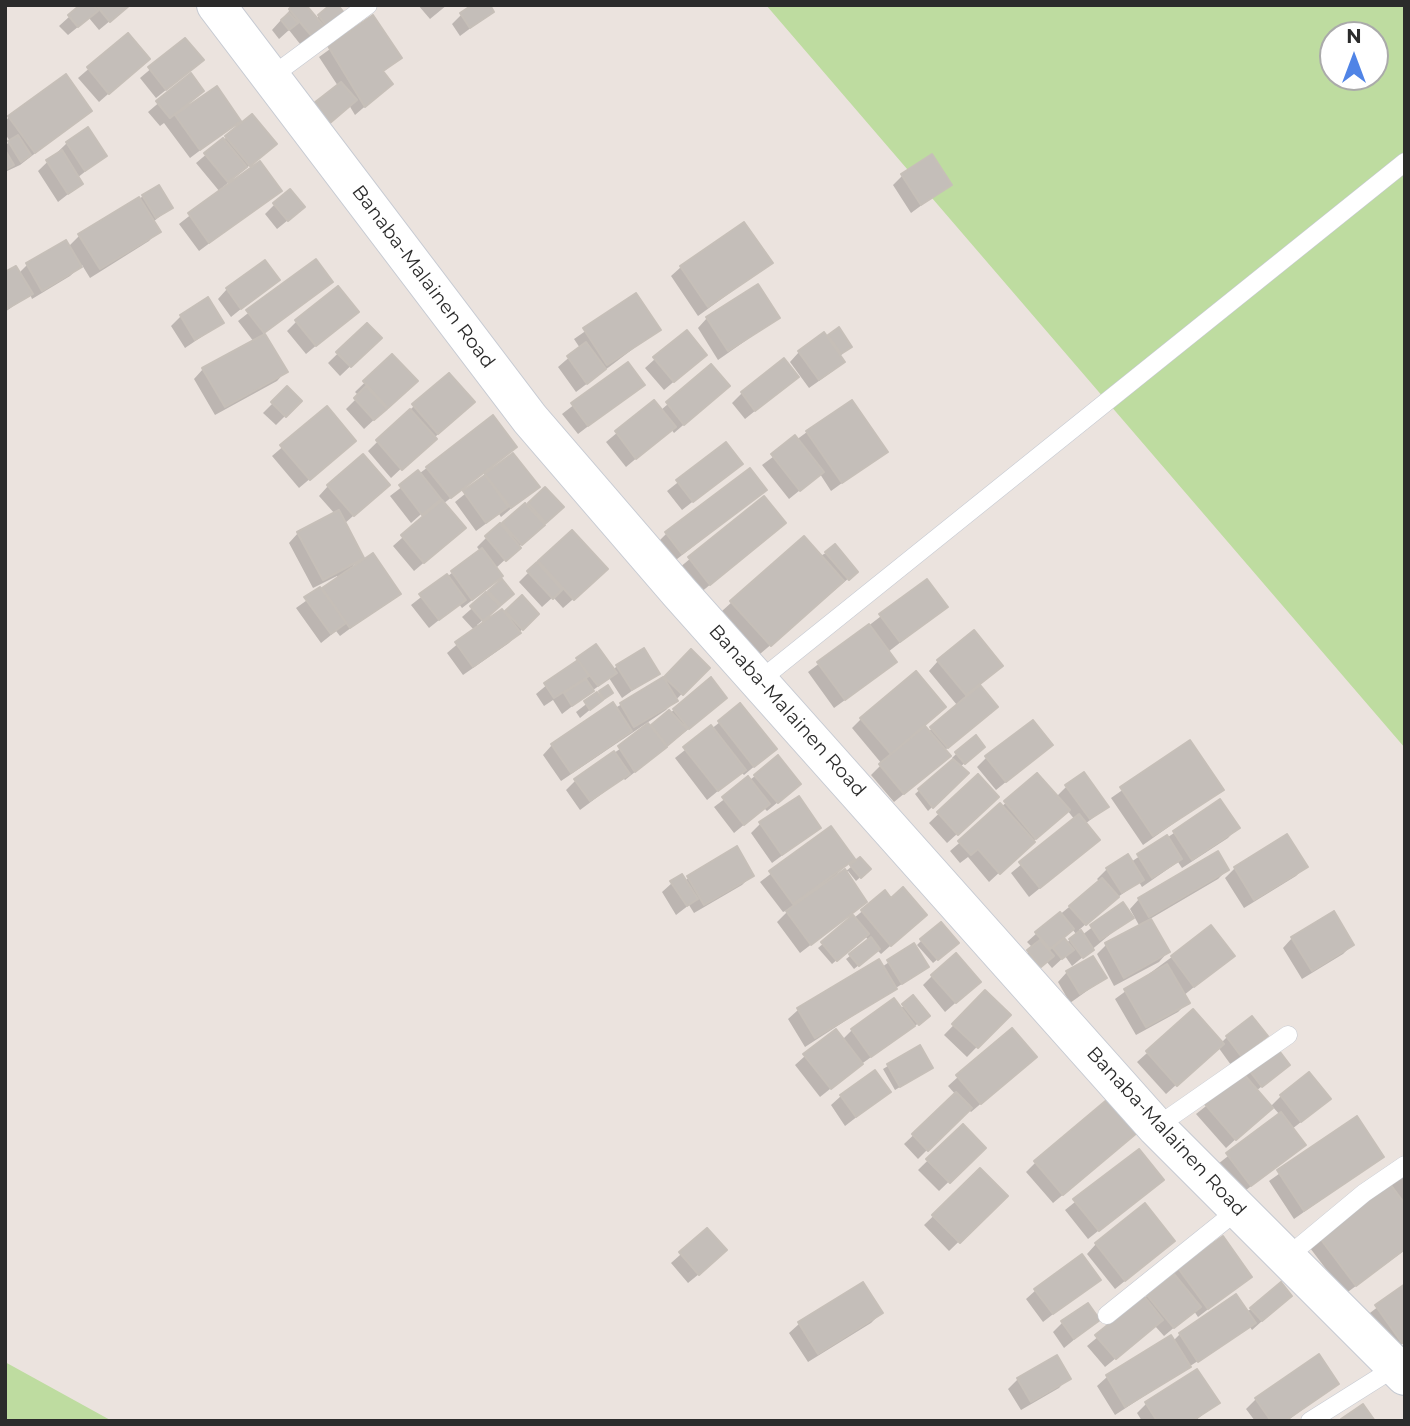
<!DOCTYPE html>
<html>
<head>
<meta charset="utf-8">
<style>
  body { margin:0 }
  #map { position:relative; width:1410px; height:1426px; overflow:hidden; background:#ebe3de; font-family:Montserrat,sans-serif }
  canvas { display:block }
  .frame { position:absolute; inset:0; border:7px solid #2b2b2b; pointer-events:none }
  .north { position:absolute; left:1319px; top:21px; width:70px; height:70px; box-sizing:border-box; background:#fff; border:2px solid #aaa; border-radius:50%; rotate:0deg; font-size:19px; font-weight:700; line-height:28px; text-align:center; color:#2b2b2b }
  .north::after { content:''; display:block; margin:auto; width:24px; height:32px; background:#5084e6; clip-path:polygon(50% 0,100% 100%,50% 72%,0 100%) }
</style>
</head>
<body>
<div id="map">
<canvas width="1410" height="1426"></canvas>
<div class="frame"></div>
<div class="north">N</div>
</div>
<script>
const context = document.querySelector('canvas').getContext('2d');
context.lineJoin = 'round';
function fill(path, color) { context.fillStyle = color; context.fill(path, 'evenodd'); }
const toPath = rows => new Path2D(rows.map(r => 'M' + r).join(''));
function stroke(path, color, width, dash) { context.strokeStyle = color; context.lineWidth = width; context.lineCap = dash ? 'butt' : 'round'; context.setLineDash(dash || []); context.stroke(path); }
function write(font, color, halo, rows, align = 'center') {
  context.font = font + ' Montserrat,sans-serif'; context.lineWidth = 5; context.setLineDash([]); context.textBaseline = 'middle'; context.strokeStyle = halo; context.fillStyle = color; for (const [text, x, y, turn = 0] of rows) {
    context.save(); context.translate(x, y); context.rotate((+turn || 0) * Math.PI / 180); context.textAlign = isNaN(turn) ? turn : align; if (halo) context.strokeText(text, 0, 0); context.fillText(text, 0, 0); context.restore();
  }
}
fill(toPath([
  [766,5,1405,5,1405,748],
  [1333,35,1375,35,1375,77,1333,77],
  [5,1362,112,1421,5,1421]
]), '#bedca0');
fill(toPath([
  [78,5,129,5,99,30,89,18,68,35,59,26,80,7],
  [418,5,447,5,430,19],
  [290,10,316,19,319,16,342,14,304,49,289,30,279,39,272,30],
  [492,12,460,36,452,24,461,15],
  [373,18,400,58,382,73,391,84,355,115,349,105,320,131,306,114,338,86,319,57],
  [128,35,148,59,99,102,78,78],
  [185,40,192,69,156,98,140,78],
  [190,76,192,100,180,111,182,113,239,121,190,158,164,123,160,126,148,112],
  [90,111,20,165,5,172,5,146,10,141,5,134,5,122,9,117],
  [252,116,265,153,223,187,279,191,199,251,179,224,220,192,196,163],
  [87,130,105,156,77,178,81,184,58,202,38,171,67,143],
  [902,176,949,185,911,213,893,185],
  [158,187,170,208,153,222,158,231,149,241,90,278,82,265,70,276,32,299,30,294,5,312,5,274,19,273,27,265,68,247,79,236],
  [275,204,293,216,277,229,265,214],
  [315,261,331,282,263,334,286,371,277,381,215,415,194,379,203,369,254,342,238,321],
  [771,263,698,316,671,276,681,267],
  [277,280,231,317,218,299,227,289],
  [636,296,658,330,576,392,558,367,580,348,574,339],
  [356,312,306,354,287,331,296,322],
  [181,316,222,323,185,348,171,326],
  [707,318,778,318,718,360,698,328],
  [367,325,380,338,340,376,328,363],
  [829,336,850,346,839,357,842,361,833,371,809,388,790,362,799,352],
  [705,355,664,390,645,368,655,359],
  [392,356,406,390,364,429,346,409,359,396,355,392],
  [627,364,642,385,578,434,562,414],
  [711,367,718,395,674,433,671,429,626,467,606,442,654,402,661,410],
  [797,377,745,419,732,403,742,393],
  [287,389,300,401,276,425,263,413],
  [414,406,463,411,391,478,368,451],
  [327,409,344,450,299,488,272,456],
  [492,418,515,447,443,504,454,537,414,571,393,546,439,505,436,501,411,523,390,496],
  [807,432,885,452,831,491,820,474,789,499,762,465],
  [725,445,741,464,682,510,667,491],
  [513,455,537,487,501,517,499,514,476,531,455,502],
  [328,486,378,494,344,524,362,557,353,566,398,593,340,636,336,631,321,643,296,608,338,578,337,576,313,588,289,543,298,533,335,514,319,496],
  [545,489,562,507,496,568,501,576,492,585,462,608,459,604,429,628,411,605,480,551,477,547,486,538],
  [765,490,672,563,657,543,666,534],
  [763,498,774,532,700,593,679,568],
  [826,553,856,572,760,654,722,611,732,602],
  [539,562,596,579,563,608,553,597,542,607,519,582],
  [927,581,946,607,888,652,895,662,885,671,834,708,808,672],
  [502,582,503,603,477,625,479,627,504,614,521,598,537,614,509,643,463,675,447,653,474,630,462,617],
  [691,652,707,668,666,710,561,781,543,755,552,745,663,680],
  [578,659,613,670,617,666,657,673,622,698,609,678,562,714,553,700,544,706,536,694],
  [938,661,1001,666,978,686,995,706,944,751,939,765,894,802,871,775,882,764,852,728,861,719,917,734,928,732,957,705,929,671],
  [711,680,716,707,625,780,623,778,580,810,566,790,575,781,670,713],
  [607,688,610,693,580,718,576,712],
  [740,706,775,749,744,775,741,772,707,800,675,758],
  [1190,743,1221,790,1143,845,1111,798],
  [1051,745,996,790,977,767,986,758],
  [979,751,960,767,967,773,928,811,915,794,954,760,952,758,957,753],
  [755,776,789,793,767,811,764,808,734,833,714,807],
  [1037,776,1056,797,1067,786,1107,807,1085,824,1088,849,1029,897,1011,873,1075,820,1067,810,989,882,968,857,960,863,950,851],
  [977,777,987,807,947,843,929,823],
  [1220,802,1237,828,1228,838,1182,868,1178,862,1142,887,1139,882,1111,902,1079,930,1082,935,1122,905,1131,917,1072,966,1065,956,1052,968,1046,961,1030,975,1018,961,1033,948,1027,942,1037,933,1100,882,1097,879,1107,869,1131,862],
  [1072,929,1077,935,1066,943,1062,938],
  [761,823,819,828,772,863,751,833],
  [831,828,853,858,837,874,845,872,852,866,865,873,856,881,848,871,846,873,855,911,800,953,777,922,790,909,783,912,760,882],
  [1287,836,1306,866,1296,876,1244,908,1225,878,1235,868],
  [736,849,752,875,742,885,694,913,689,905,676,915,662,892,672,883,684,881],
  [1227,870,1218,879,1150,919,1168,952,1159,962,1114,986,1097,954,1106,945,1140,927,1130,909,1139,899],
  [884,893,915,924,881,954,877,950,854,969,846,959,869,941,865,936,832,964,818,948],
  [1211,928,1232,956,1183,996,1187,1003,1178,1012,1136,1035,1115,999],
  [1292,938,1352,945,1343,954,1302,979,1283,948],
  [921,941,952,947,933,963,917,945],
  [913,945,927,967,922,971,805,1047,788,1019,798,1010,878,961,882,967],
  [1067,972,1105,978,1070,1003,1058,982],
  [932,976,969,991,945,1012,923,985],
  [985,993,1008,1015,967,1057,944,1035],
  [913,998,923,1020,860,1065,820,1097,795,1065,805,1056,842,1040,852,1030,900,1009],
  [1193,1012,1221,1043,1227,1037,1266,1036,1231,1065,1218,1047,1166,1094,1137,1062],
  [919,1047,926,1071,895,1090,883,1069],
  [1288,1065,1256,1091,1270,1107,1281,1096,1319,1108,1292,1129,1304,1145,1241,1194,1218,1164,1280,1115,1272,1106,1226,1148,1196,1114,1250,1071],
  [1025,1066,971,1112,968,1109,918,1159,904,1144,956,1095,948,1086,958,1077],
  [889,1092,845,1126,831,1105,841,1096],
  [1356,1119,1382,1157,1294,1219,1269,1181],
  [963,1126,984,1148,939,1191,918,1170],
  [1126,1142,1053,1203,1026,1172,1036,1162],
  [1139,1151,1162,1180,1088,1239,1065,1210],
  [980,1171,1006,1196,949,1251,924,1225],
  [1405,1171,1405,1250,1345,1294,1307,1244],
  [707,1231,716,1260,688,1283,671,1263],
  [1096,1244,1163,1250,1115,1289,1087,1254],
  [1179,1269,1250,1277,1198,1317,1194,1311,1164,1336,1155,1326,1105,1367,1087,1346],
  [1098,1279,1043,1322,1026,1299,1036,1290],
  [862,1284,881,1313,871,1323,808,1362,789,1333,799,1324],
  [1405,1286,1405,1342,1392,1351,1366,1316],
  [1290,1296,1252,1330,1250,1327,1115,1415,1097,1386,1107,1377,1170,1338,1173,1341,1180,1334],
  [1098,1320,1064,1348,1053,1332,1062,1323],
  [1068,1378,1059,1388,1021,1410,1008,1389,1018,1379],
  [1337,1384,1287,1421,1255,1421,1246,1409,1256,1399],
  [1217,1403,1195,1421,1142,1421,1137,1413,1146,1404]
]), '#0003');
const building = toPath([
  [80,5,93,5,98,11,78,27,68,15,80,5],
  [96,5,130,5,110,22,96,5],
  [293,5,306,5,327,30,315,40,289,9,293,5],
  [330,5,338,5,345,14,328,28,318,15,330,5],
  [472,5,490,5,494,12,470,28,460,13,472,5],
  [289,13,298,23,289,30,281,20,289,13],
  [373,15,402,58,383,71,393,84,365,107,328,46,373,15],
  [128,33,150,59,109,94,87,67,128,33],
  [185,38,204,60,166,90,148,67,185,38],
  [191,73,204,91,170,118,156,101,191,73],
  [66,74,92,111,35,153,8,116,66,74],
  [341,82,357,100,330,123,314,103,341,82],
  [217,86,241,121,200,150,175,115,217,86],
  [252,114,277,144,250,166,225,136,252,114],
  [88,127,107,156,85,171,66,142,88,127],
  [18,135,31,155,21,162,8,141,18,135],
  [223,138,247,167,228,182,204,153,223,138],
  [5,150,14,165,5,170,5,150],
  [62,150,83,184,68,194,46,160,62,150],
  [932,154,952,185,921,205,901,174,932,154],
  [260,161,282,191,209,243,188,213,260,161],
  [159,185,173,208,156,218,142,195,159,185],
  [290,189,305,207,288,221,273,203,290,189],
  [139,197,161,232,100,269,78,234,139,197],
  [744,222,773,263,708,307,680,266,744,222],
  [66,240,82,267,42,291,26,263,66,240],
  [316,259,333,282,264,333,246,310,316,259],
  [265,260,280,280,241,309,226,288,265,260],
  [16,266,33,294,7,309,5,272,16,266],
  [758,284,780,318,728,351,706,317,758,284],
  [338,286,359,312,316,346,295,320,338,286],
  [636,293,661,330,607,365,583,328,636,293],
  [208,297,224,323,195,340,180,315,208,297],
  [367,323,382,338,351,367,336,352,367,323],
  [839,327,852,347,841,354,828,335,839,327],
  [687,330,707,355,674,382,653,357,687,330],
  [824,332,845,362,819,380,798,351,824,332],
  [265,334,288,372,225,407,202,368,265,334],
  [586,342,606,369,587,384,567,356,586,342],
  [392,354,418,381,388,408,363,381,392,354],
  [784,358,799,377,755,411,741,392,784,358],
  [628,362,645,385,588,426,571,403,628,362],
  [711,364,730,386,684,425,666,402,711,364],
  [449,373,475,402,438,434,412,404,449,373],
  [287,386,302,401,286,417,271,402,287,386],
  [366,386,387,409,374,420,354,398,366,386],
  [654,400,676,427,636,459,615,431,654,400],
  [852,400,888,452,842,483,806,431,852,400],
  [327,406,356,441,310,480,280,445,327,406],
  [410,409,437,439,402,470,376,440,410,409],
  [493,415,517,447,451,498,426,467,493,415],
  [795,435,824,472,800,491,771,454,795,435],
  [726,442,743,464,693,502,676,480,726,442],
  [513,453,540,487,511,508,485,474,513,453],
  [363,454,390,485,354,516,327,485,363,454],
  [750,468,767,490,682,554,665,532,750,468],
  [418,470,441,499,422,515,399,485,418,470],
  [485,475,508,507,486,523,463,491,485,475],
  [545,487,564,507,546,523,528,503,545,487],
  [764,496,786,523,710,585,688,557,764,496],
  [442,500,466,528,424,563,401,535,442,500],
  [525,503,545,525,522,545,502,523,525,503],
  [339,510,364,558,323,580,297,532,339,510],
  [500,523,521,548,506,561,485,536,500,523],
  [572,530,608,569,574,600,538,561,572,530],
  [804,536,844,581,771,646,730,601,804,536],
  [835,544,858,572,849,580,825,552,835,544],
  [482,548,503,576,472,600,451,571,482,548],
  [373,553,401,594,350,628,322,588,373,553],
  [537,562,562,590,553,599,527,571,537,562],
  [447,574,466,600,439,620,419,594,447,574],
  [502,579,514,594,501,605,488,591,502,579],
  [927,579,948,607,900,642,879,614,927,579],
  [320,587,346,623,331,634,304,597,320,587],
  [486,592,500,606,483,621,470,606,486,592],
  [522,595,539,614,523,630,505,611,522,595],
  [502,609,521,633,473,667,455,642,502,609],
  [869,624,897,662,845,700,817,662,869,624],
  [974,630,1003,666,966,695,937,660,974,630],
  [596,644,617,673,598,686,576,658,596,644],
  [644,648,660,674,632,690,616,665,644,648],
  [691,649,710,668,683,695,664,677,691,649],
  [578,660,589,676,554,698,544,683,578,660],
  [916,671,946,707,891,754,860,718,916,671],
  [663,677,678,701,634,727,620,703,663,677],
  [711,677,727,698,689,729,673,709,711,677],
  [586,679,594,691,572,706,564,693,586,679],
  [608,685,613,693,604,699,599,691,608,685],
  [980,685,998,707,948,748,930,727,980,685],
  [597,692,603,700,590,710,584,701,597,692],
  [613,702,632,731,571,773,551,744,613,702],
  [740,703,777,749,754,767,718,721,740,703],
  [669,710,687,729,667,746,651,725,669,710],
  [1033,720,1053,745,1006,782,985,756,1033,720],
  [648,723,667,747,635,772,618,746,648,723],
  [711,725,746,770,718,791,683,747,711,725],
  [925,726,951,756,904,794,879,764,925,726],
  [976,735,985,747,965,764,955,752,976,735],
  [1190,740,1224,790,1153,836,1120,787,1190,740],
  [614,751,630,774,590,801,574,779,614,751],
  [778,755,801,784,778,803,754,775,778,755],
  [953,759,969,773,933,808,918,789,953,759],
  [1084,772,1109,807,1090,819,1065,785,1084,772],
  [1037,773,1070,810,1036,839,1004,801,1037,773],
  [978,774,999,797,958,835,937,812,978,774],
  [748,776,770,804,744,825,722,797,748,776],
  [799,796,821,828,782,855,759,822,799,796],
  [1220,799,1240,828,1192,860,1173,831,1220,799],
  [1000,803,1035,842,1000,874,978,849,971,855,958,841,1000,803],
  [1079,814,1100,840,1040,888,1019,862,1079,814],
  [831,826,855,859,793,904,769,871,831,826],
  [1287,834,1308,867,1254,900,1234,867,1287,834],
  [1167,835,1182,859,1152,878,1137,854,1167,835],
  [737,846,754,876,704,905,687,876,737,846],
  [1218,851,1229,870,1149,917,1138,898,1218,851],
  [1128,854,1144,880,1122,893,1106,868,1128,854],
  [860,857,871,869,861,878,850,865,860,857],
  [845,869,867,902,811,945,786,911,845,869],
  [682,874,698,899,687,906,670,881,682,874],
  [1102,878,1119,897,1086,925,1069,906,1102,878],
  [903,887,927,915,891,946,861,910,885,890,891,898,903,887],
  [1123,902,1134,918,1100,940,1090,925,1123,902],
  [1334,911,1354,945,1312,971,1291,937,1334,911],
  [1060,912,1074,929,1050,949,1035,932,1060,912],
  [853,915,869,934,837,961,821,942,853,915],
  [1151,919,1170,952,1124,978,1105,943,1151,919],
  [941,922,959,943,938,960,920,939,941,922],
  [1211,925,1235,956,1194,987,1171,956,1211,925],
  [1081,930,1094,950,1083,958,1069,939,1081,930],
  [871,937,880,949,859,966,849,954,871,937],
  [1064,938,1074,950,1062,959,1053,948,1064,938],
  [1040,940,1054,956,1041,967,1027,950,1040,940],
  [914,943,929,967,902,984,887,960,914,943],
  [956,953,981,982,956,1003,931,975,956,953],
  [1093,956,1107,978,1080,994,1066,971,1093,956],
  [879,959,897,989,815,1038,797,1008,879,959],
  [1167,964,1190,1003,1146,1027,1124,989,1167,964],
  [985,990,1011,1015,978,1048,952,1024,985,990],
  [913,995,930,1016,919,1025,902,1004,913,995],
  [894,998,915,1026,871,1057,851,1029,894,998],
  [1193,1009,1224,1044,1177,1086,1146,1051,1193,1009],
  [1252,1016,1268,1036,1241,1056,1226,1036,1252,1016],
  [1012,1028,1037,1057,981,1104,956,1075,1012,1028],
  [836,1029,863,1064,831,1089,803,1054,836,1029],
  [920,1045,933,1068,900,1087,887,1064,920,1045],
  [1277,1048,1290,1065,1262,1087,1249,1070,1277,1048],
  [875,1070,891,1092,856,1117,840,1095,875,1070],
  [1241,1071,1273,1108,1236,1140,1204,1103,1241,1071],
  [1309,1072,1331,1099,1301,1122,1280,1095,1309,1072],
  [956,1092,972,1108,928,1151,912,1134,956,1092],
  [1109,1098,1138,1132,1063,1195,1034,1161,1109,1098],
  [1281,1112,1306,1145,1251,1186,1226,1153,1281,1112],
  [1357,1116,1384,1157,1304,1211,1277,1170,1357,1116],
  [963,1124,986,1148,950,1183,926,1159,963,1124],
  [1139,1149,1164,1180,1099,1231,1073,1199,1139,1149],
  [980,1168,1008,1196,960,1243,932,1215,980,1168],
  [1387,1180,1405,1204,1405,1249,1356,1286,1316,1233,1387,1180],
  [1145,1203,1175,1241,1125,1281,1095,1243,1145,1203],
  [707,1228,727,1250,699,1275,679,1252,707,1228],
  [1223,1236,1252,1277,1208,1309,1178,1268,1223,1236],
  [1082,1254,1101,1280,1053,1314,1034,1289,1082,1254],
  [1174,1274,1201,1307,1174,1328,1147,1295,1174,1274],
  [863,1282,883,1313,818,1354,798,1322,863,1282],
  [1281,1282,1292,1296,1262,1321,1250,1308,1281,1282],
  [1405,1284,1405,1341,1402,1343,1375,1305,1405,1284],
  [1236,1294,1256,1323,1198,1362,1179,1333,1236,1294],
  [1144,1296,1163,1320,1116,1359,1095,1335,1144,1296],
  [1088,1303,1100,1320,1074,1339,1061,1321,1088,1303],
  [1171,1335,1191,1367,1125,1407,1106,1375,1171,1335],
  [1319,1354,1339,1384,1285,1421,1271,1421,1255,1398,1319,1354],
  [1057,1355,1071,1379,1031,1402,1017,1378,1057,1355],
  [1197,1369,1220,1403,1192,1421,1157,1421,1145,1402,1197,1369],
  [1363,1404,1375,1421,1341,1421,1341,1419,1363,1404]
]);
fill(building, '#c4beb9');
stroke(building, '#c6bfb8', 2);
const lane = toPath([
  [272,76,368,5],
  [759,681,1405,162],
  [1156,1127,1288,1035],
  [1287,1257,1364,1193,1405,1165],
  [1107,1315,1239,1209],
  [1310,1421,1399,1365]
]);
const secondary = toPath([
  [216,5,530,419,679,592,1156,1127,1405,1376]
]);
stroke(lane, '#c6cad2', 19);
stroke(secondary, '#c6cad2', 40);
stroke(lane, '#fff', 18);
stroke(secondary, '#fff', 38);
write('19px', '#2b2b2b', '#fff', [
  ["Banaba-Malainen Road",423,277,53],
  ["Banaba-Malainen Road",787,711,48],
  ["Banaba-Malainen Road",1166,1132,47]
]);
</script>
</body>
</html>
